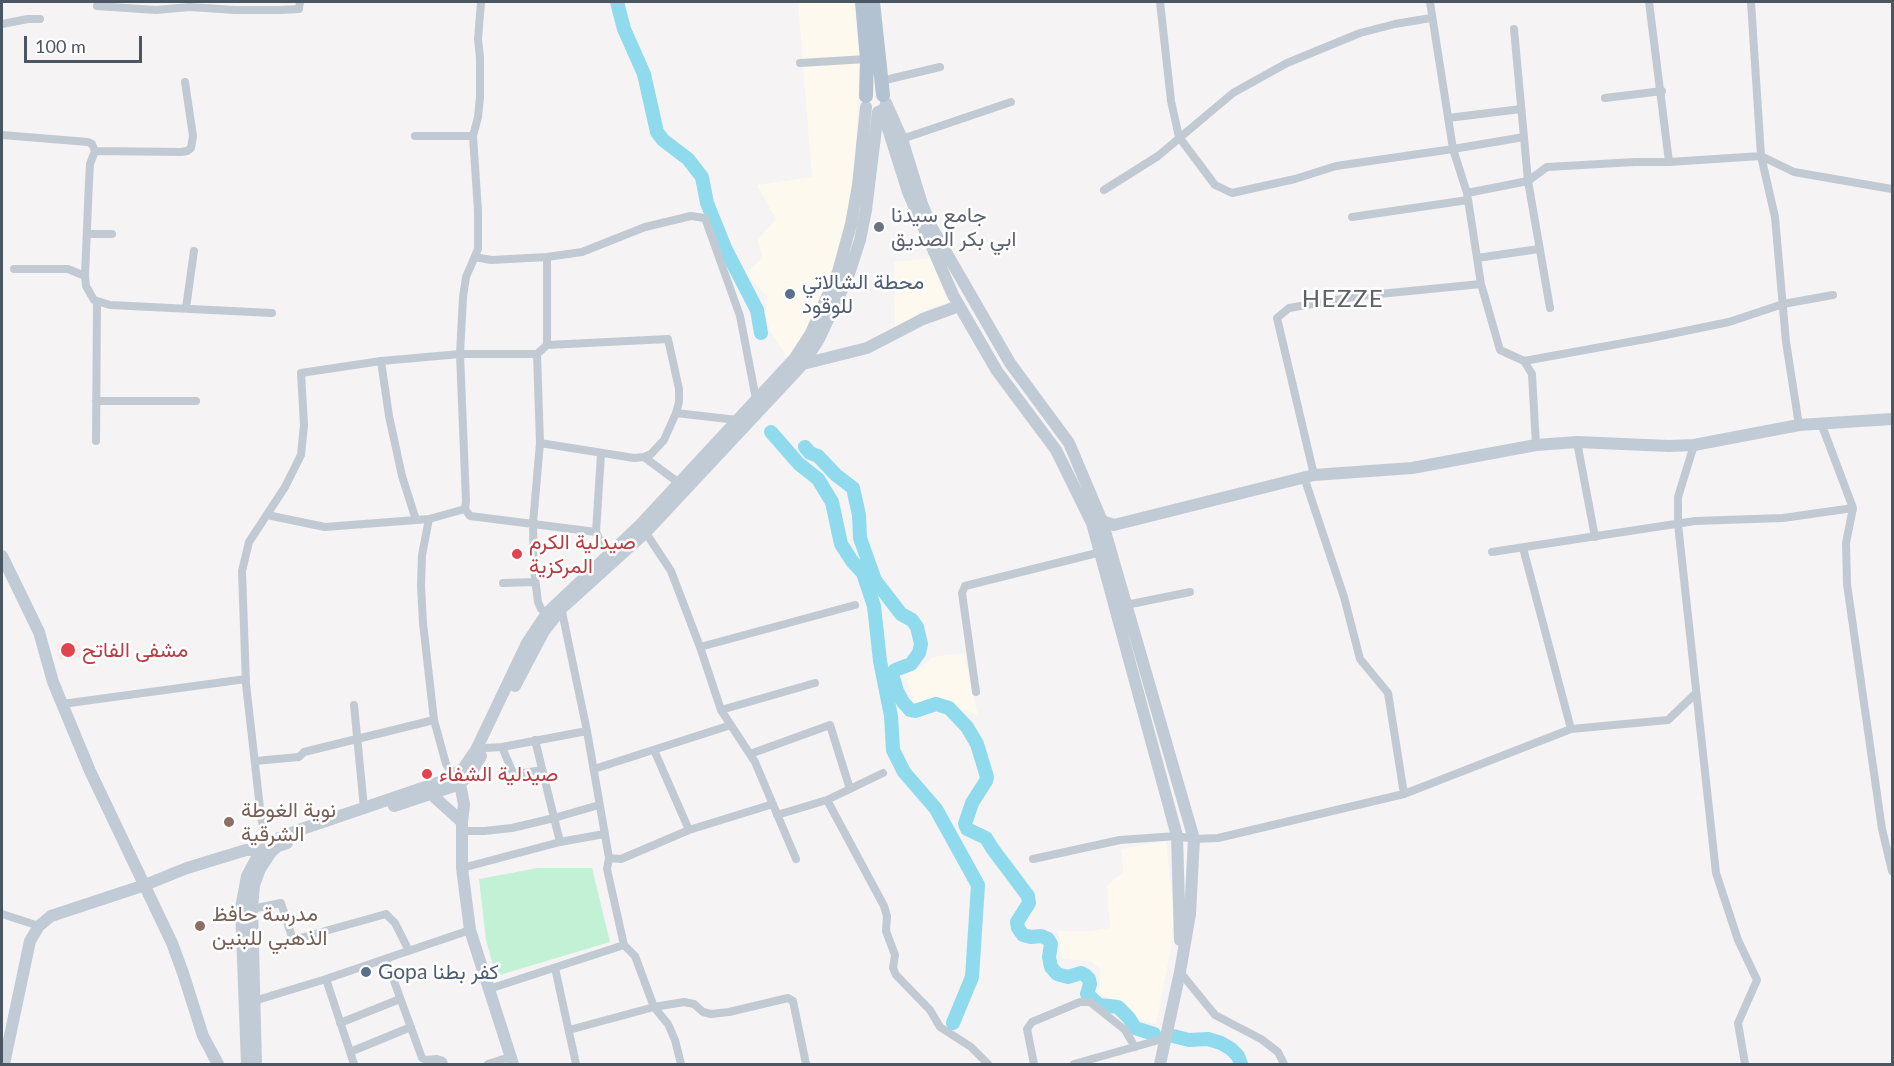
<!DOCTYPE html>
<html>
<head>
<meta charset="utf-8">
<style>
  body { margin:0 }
  #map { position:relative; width:1894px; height:1066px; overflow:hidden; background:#f5f3f3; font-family:Lato,sans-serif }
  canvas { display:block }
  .frame { position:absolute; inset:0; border:3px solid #4a5661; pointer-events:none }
  .scale { position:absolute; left:24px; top:36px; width:118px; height:27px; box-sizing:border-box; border:3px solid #4a5661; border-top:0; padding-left:8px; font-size:18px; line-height:21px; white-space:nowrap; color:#4a5661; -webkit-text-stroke:4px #fff; paint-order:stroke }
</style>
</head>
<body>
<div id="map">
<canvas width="1894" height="1066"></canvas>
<div class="frame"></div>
<div class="scale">100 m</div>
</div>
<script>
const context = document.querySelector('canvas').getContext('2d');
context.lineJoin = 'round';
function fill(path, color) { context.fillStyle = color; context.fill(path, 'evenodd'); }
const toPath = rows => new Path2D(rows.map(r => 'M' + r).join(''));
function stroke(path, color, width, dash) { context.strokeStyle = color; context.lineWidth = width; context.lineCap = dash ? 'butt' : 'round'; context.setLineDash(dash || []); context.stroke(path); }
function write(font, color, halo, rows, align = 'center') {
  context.font = font + ' Lato,Vazirmatn,sans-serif'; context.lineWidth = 5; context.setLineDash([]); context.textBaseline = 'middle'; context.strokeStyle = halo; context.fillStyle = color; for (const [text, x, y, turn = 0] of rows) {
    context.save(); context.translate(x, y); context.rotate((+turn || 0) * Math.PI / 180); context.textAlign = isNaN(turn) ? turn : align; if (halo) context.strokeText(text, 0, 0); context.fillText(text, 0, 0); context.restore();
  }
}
fill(toPath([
  [798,2,854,2,860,64,855,169,847,224,833,267,805,333,787,357,770,331,766,316,767,297,746,273,762,258,758,239,776,219,757,185,812,177],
  [931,258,948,302,918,313,895,330,894,262],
  [964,653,978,716,937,697,915,705,904,673,924,666,932,657],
  [1166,841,1174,913,1171,947,1156,1024,1139,1020,1125,1003,1098,994,1101,969,1092,962,1062,958,1058,931,1088,931,1110,928,1107,886,1123,872,1121,849]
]), '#fdf9ef');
fill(toPath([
  [79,640,80,657,59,660,57,644]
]), '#fce8e6');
fill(toPath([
  [538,868,592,868,610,942,496,976,486,940,479,879]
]), '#c3f1d5');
stroke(toPath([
  [617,2,624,29,644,74,657,132,663,140,688,159,702,177,707,203,726,250,757,310,761,333],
  [771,432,799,464,818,479,832,502,841,544,852,561,863,573,874,606,880,661,891,716,893,750,904,772,936,809,978,885,972,977,953,1023],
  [805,447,810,453,818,456,836,475,853,488,859,515,860,538,875,580,901,614,912,620,917,627,921,644,919,653,911,664,895,670,892,674,897,691,903,702,910,710,915,711,936,704,949,708,967,727,977,744,987,777,986,781,972,803,965,824,967,829,986,838,992,848,1028,896,1029,903,1017,922,1018,928,1023,935,1031,937,1041,936,1048,939,1051,944,1049,957,1051,967,1057,974,1068,977,1081,973,1085,975,1089,979,1090,984,1087,994,1099,1005,1118,1007,1129,1018,1135,1028,1154,1034],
  [1173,1036,1189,1040,1208,1039,1221,1043,1231,1049,1238,1056,1241,1064]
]), '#90daee', 14);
stroke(toPath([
  [481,2,478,39,480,58,480,97,478,117,473,136,478,211,478,249,466,277,463,297,460,354,466,501,465,509,470,516,596,532],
  [1160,2,1171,101,1179,137,1215,185,1232,193,1295,179,1336,166,1453,149,1524,137],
  [1430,2,1453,149,1467,193,1481,284,1500,350,1524,361,1532,374,1536,445],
  [1649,2,1669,162],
  [1751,2,1761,156,1775,217,1786,342,1799,425],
  [97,6,156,10,190,7,235,10,281,10,299,9,300,2],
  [2,24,28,19,40,19],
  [1514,29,1528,181,1550,308],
  [800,63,867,59],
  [881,81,940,67],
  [1605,98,1662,91],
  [1448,118,1521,109],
  [2,135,88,142,92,144,95,151,90,164,89,181,85,276,86,286,94,300,110,305,272,313],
  [415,136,473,136],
  [902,139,1011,102],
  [95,151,181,152,187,151,191,148,193,136,185,82],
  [1104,190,1158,156,1233,93,1287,63,1360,33,1395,24,1431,18],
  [1467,193,1528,181,1547,167,1635,162,1669,162,1761,156,1794,172,1892,189],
  [1352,217,1468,200],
  [87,234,112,234],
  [475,257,491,260,547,257,582,252,645,227,691,216,705,218,740,316,756,399],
  [547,257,547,345],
  [1477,258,1539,249],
  [14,269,68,269,85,276],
  [186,308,194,251],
  [537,354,540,443,533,523,534,570,538,602,541,609,547,613],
  [381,361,389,416,402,476,416,520],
  [1524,361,1651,338,1729,322,1783,304,1833,295],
  [96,401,196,401],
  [676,413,737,420],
  [1821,423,1853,508,1846,543,1847,584,1882,829,1892,871],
  [96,441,97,302],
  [1577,442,1595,537],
  [1694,445,1678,497,1678,524,1716,873,1738,940,1757,980,1738,1023,1745,1064],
  [601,454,596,532,601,543,610,552],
  [644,457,679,483],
  [1314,475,1277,318,1289,308,1359,296,1481,284],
  [1304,477,1344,597,1360,659,1388,693,1404,794],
  [267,515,325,527,429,519,465,509],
  [429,519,422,555,421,586,423,623,434,720,446,764,454,776],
  [644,530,671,571,700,647,721,710,755,762,796,859],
  [1523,548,1571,729],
  [1492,552,1695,521,1783,518,1853,508],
  [503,583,534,582],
  [1126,605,1190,592],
  [561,607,587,731,609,858,607,869,624,945,635,956,654,1007,668,1024,675,1040,681,1064],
  [700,647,855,605],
  [976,692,962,593,965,586,1101,552],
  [62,704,246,679],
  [354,705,364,808],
  [721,710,815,683],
  [535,740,560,842],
  [502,747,513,773,518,774,542,770],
  [485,748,502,747,587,731],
  [654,750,689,830],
  [750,754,830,725,850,789],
  [255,761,299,757,304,752,434,720],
  [594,769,731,725],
  [827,800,884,906,887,916,886,931,895,955,893,968,896,975,930,1010,940,1027,971,1047,988,1064],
  [777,815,827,800,883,773],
  [463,831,484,831,512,828,554,818,599,805],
  [267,843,261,817,246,684,242,571,249,542,285,487,301,455,304,425,301,373,381,361,460,354,537,354,547,345,668,339,679,389,679,402,676,413,664,440,651,454,644,457,634,458,540,443],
  [609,858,621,859,689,830,773,804],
  [1033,859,1120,840,1177,836,1194,839,1218,838,1404,794,1571,729,1668,720,1696,693],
  [462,868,560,842,604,834],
  [252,909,281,903,293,940,386,914,395,923,409,951],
  [2,914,39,926],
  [386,959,422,1058,426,1060,437,1059,443,1061,444,1064],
  [555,968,576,1064],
  [1180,972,1215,1015,1261,1039,1278,1052,1284,1064],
  [326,979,354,1064],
  [489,989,624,945],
  [254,1001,326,979,470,930],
  [340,1023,400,999],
  [569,1030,654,1007,684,1002,694,1004,703,1012,711,1014,729,1012,788,998,793,1001,806,1064],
  [350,1052,411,1027],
  [488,1064,510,1057],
  [1034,1064,1027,1029,1032,1022,1080,1002,1090,1002,1125,1030,1135,1047],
  [1074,1064,1166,1038]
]), '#c1cad2', 8);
stroke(toPath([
  [886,103,902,139,922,204,932,228,1010,363,1069,443,1102,521,1194,839,1190,914,1180,972,1160,1064],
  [882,110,908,192,953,295,997,371,1056,450,1092,523,1177,836,1180,940],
  [803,364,867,348,923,319,959,306],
  [1096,522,1102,521,1114,525,1314,475,1412,468,1536,445,1577,442,1669,446,1694,445,1799,425,1892,419],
  [2,556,39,632,53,682,90,771,172,943,183,973,203,1036,218,1064],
  [515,686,544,631,562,608,646,532,803,364,819,339,848,277,860,240,866,210,878,112],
  [457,779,460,784,464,804,462,822,462,868,470,930,513,1064],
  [431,794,462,822],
  [394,806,460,784,473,770,481,756],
  [4,1064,30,941,39,926,51,916,145,885,187,868,246,850,261,850],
  [247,1064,241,908,247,876,261,850,267,843,299,830,443,781,463,769,476,750,527,643,547,613,640,525,795,358,811,333,838,272,851,224,858,185,866,107],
  [256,1064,252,909,254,885,260,869,271,852,278,846,287,843]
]), '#c1cbd6', 12);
stroke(toPath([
  [862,2,867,59,866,96],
  [873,2,883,95]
]), '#b3c2d1', 14);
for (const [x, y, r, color] of [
  [879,227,6,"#6b7280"],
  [790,294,6,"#5c6f8a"],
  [517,554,6,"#e0444e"],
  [68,650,8,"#e0444e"],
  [427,774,6,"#e0444e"],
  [229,822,6,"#8d6e63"],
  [200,926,6,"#8d6e63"],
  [366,972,6,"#5c6f8a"]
]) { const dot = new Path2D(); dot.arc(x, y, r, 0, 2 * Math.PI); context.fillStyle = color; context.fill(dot); stroke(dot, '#fff', 2); }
write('21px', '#5b616d', '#fff', [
  ["جامع سيدنا",891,215],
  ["ابي بكر الصديق",891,239]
], 'left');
write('21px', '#4e5e75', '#fff', [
  ["محطة الشالاتي",802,282],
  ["للوقود",802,306],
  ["Gopa كفر بطنا",378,972]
], 'left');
write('21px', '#be3a42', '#fff', [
  ["صيدلية الكرم",529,542],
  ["المركزية",529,566],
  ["مشفى الفاتح",82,650],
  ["صيدلية الشفاء",439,774]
], 'left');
write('21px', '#785e54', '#fff', [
  ["نوية الغوطة",241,810],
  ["الشرقية",241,834],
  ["مدرسة حافظ",212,914],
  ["الذهبي للبنين",212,938]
], 'left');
context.letterSpacing = '1.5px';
write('24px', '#5f6368', '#fff', [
  ["HEZZE",1343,299]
]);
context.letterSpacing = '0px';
</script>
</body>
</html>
